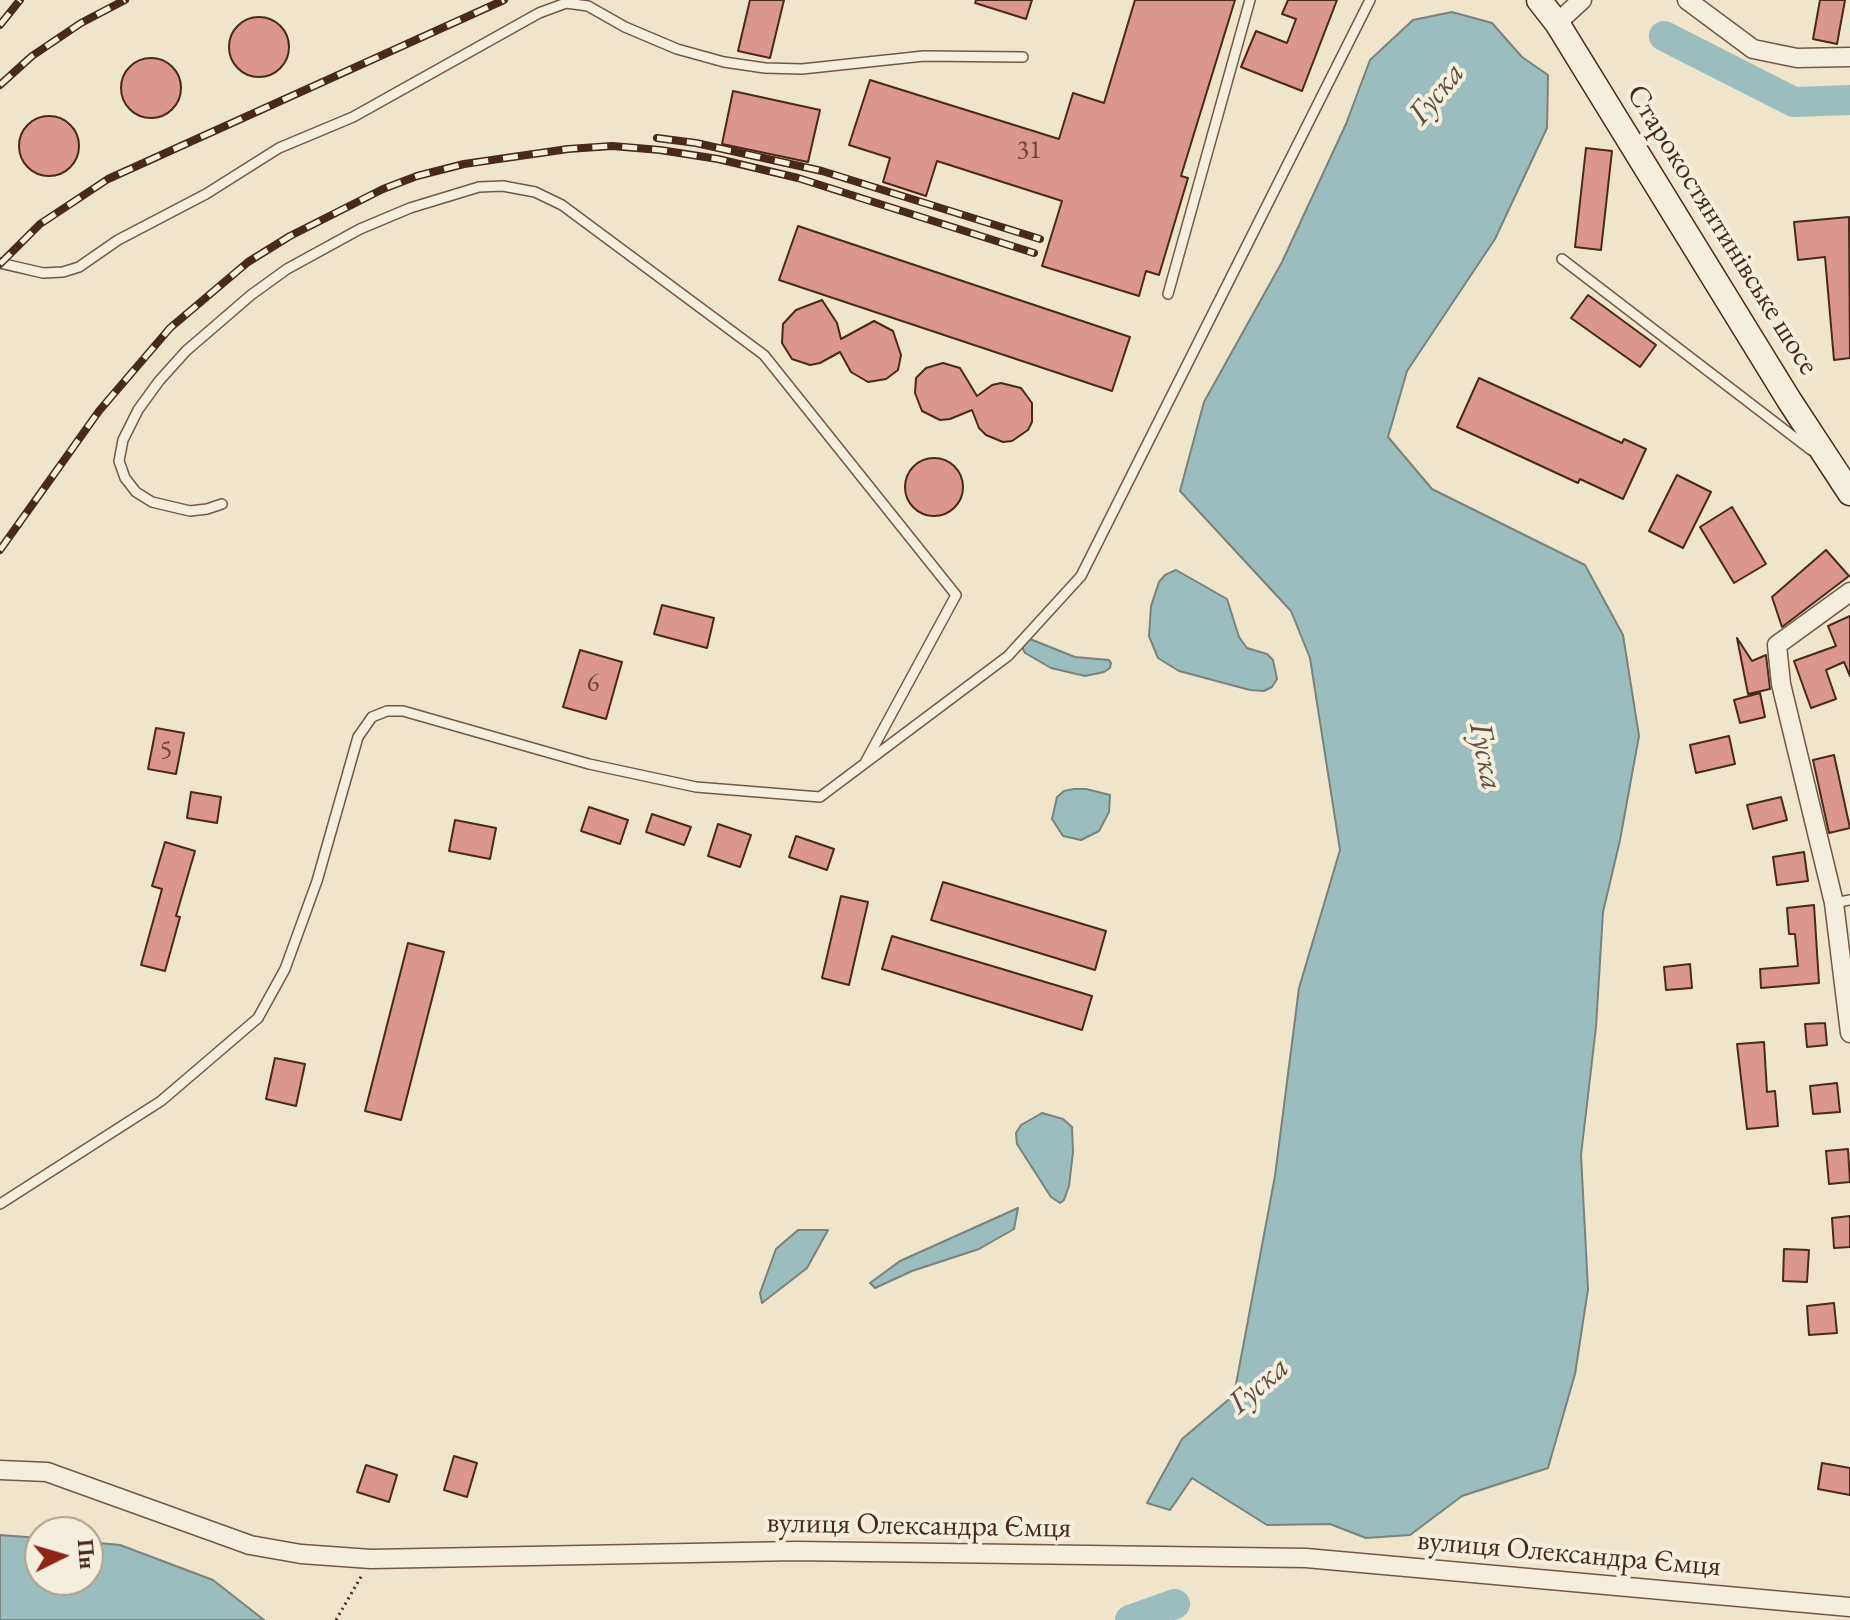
<!DOCTYPE html>
<html>
<head>
<meta charset="utf-8">
<style>
  body { margin:0 }
  #map { position:relative; width:1850px; height:1620px; overflow:hidden; background:#eee5cb; font-family:"EB Garamond",serif }
  canvas { display:block }
  .north { position:absolute; left:24px; top:1516px; width:80px; height:80px; box-sizing:border-box; background:#f4eedd; border:2px solid #b09f8e; border-radius:50%; rotate:85deg; font-size:22px; font-weight:700; line-height:32px; text-align:center; color:#492918 }
  .north::after { content:''; display:block; margin:auto; width:28px; height:36px; background:#8f2418; clip-path:polygon(50% 0,100% 100%,50% 72%,0 100%) }
</style>
</head>
<body>
<div id="map">
<canvas width="1850" height="1620"></canvas>
<div class="north">Пн</div>
</div>
<script>
const context = document.querySelector('canvas').getContext('2d');
context.lineJoin = 'round';
function fill(path, color) { context.fillStyle = color; context.fill(path, 'evenodd'); }
const toPath = rows => new Path2D(rows.map(r => 'M' + r).join(''));
function stroke(path, color, width, dash) { context.strokeStyle = color; context.lineWidth = width; context.lineCap = dash ? 'butt' : 'round'; context.setLineDash(dash || []); context.stroke(path); }
function write(font, color, halo, rows, align = 'center') {
  context.font = font + ' "EB Garamond",serif'; context.lineWidth = 8; context.setLineDash([]); context.textBaseline = 'middle'; context.strokeStyle = halo; context.fillStyle = color; for (const [text, x, y, turn = 0] of rows) {
    context.save(); context.translate(x, y); context.rotate((+turn || 0) * Math.PI / 180); context.textAlign = isNaN(turn) ? turn : align; if (halo) context.strokeText(text, 0, 0); context.fillText(text, 0, 0); context.restore();
  }
}
const water = toPath([
  [1452,12,1492,23,1522,57,1548,75,1547,128,1495,239,1407,371,1388,437,1432,489,1585,565,1623,635,1639,736,1620,840,1603,912,1596,1027,1581,1155,1588,1289,1575,1374,1548,1468,1462,1496,1410,1535,1366,1538,1330,1524,1267,1525,1192,1478,1170,1510,1147,1503,1182,1439,1234,1395,1275,1176,1299,988,1340,850,1310,658,1291,611,1180,491,1204,402,1282,262,1346,124,1370,60,1413,20,1452,12],
  [1176,570,1227,599,1239,637,1247,648,1267,654,1273,660,1277,679,1272,687,1264,691,1250,690,1179,671,1158,658,1149,636,1151,606,1159,582,1165,575,1176,570],
  [1030,639,1075,657,1109,660,1111,663,1110,668,1104,672,1085,676,1051,668,1025,653,1022,647,1024,642,1030,639],
  [1074,789,1086,789,1110,795,1109,812,1099,831,1081,840,1063,836,1052,819,1057,797,1064,791,1074,789],
  [1042,1113,1063,1119,1072,1127,1073,1152,1069,1186,1064,1200,1060,1203,1051,1197,1017,1144,1016,1133,1021,1125,1042,1113],
  [1018,1208,1014,1229,979,1249,912,1271,875,1288,870,1283,900,1261,1018,1208],
  [798,1230,828,1230,807,1268,762,1303,760,1293,776,1249,798,1230],
  [0,1535,40,1538,40,1580,88,1580,88,1542,120,1545,213,1580,264,1620,0,1620,0,1535]
]);
fill(water, '#9bbdbe');
stroke(water, '#7a827c', 2);
stroke(toPath([
  [1664,36,1794,102,1850,100],
  [1130,1620,1175,1604]
]), '#9bbdbe', 30);
const building = toPath([
  [750,0,784,0,770,58,738,51,750,0],
  [976,0,1032,0,1026,19,975,3,976,0],
  [1135,0,1235,0,1181,176,1188,178,1159,275,1146,271,1139,296,1042,266,1062,201,937,161,926,196,883,182,890,158,849,145,870,80,1059,139,1073,93,1104,103,1135,0],
  [1288,0,1337,0,1302,91,1241,67,1256,31,1287,43,1296,19,1282,14,1288,0],
  [1820,0,1845,0,1837,44,1813,39,1820,0],
  '229 47a30 30 0 1 1 60 0a30 30 0 1 1-60 0Z',
  '121 88a30 30 0 1 1 60 0a30 30 0 1 1-60 0Z',
  [733,91,820,110,808,162,722,144,733,91],
  '19 146a30 30 0 1 1 60 0a30 30 0 1 1-60 0Z',
  [1586,148,1612,151,1601,250,1575,247,1586,148],
  [1849,217,1850,358,1834,360,1825,257,1798,260,1794,222,1849,217],
  [798,226,1130,337,1112,391,779,280,798,226],
  [1588,295,1656,345,1640,367,1571,318,1588,295],
  [822,300,837,323,841,339,874,321,893,331,901,355,898,370,886,379,868,382,851,372,840,352,820,363,810,365,792,359,782,343,783,324,796,310,822,300],
  [943,363,960,368,977,396,992,385,1001,383,1021,388,1032,403,1032,422,1028,430,1012,441,1003,442,986,435,979,428,972,410,950,419,940,420,922,411,915,393,916,378,926,368,943,363],
  [1479,378,1622,443,1624,439,1646,449,1623,499,1580,479,1578,483,1457,427,1479,378],
  '905 487a29 29 0 1 1 58 0a29 29 0 1 1-58 0Z',
  [1677,475,1711,492,1683,548,1649,531,1677,475],
  [1732,507,1766,564,1734,583,1700,527,1732,507],
  [1826,550,1849,576,1782,627,1772,597,1826,550],
  [662,605,714,618,707,648,654,634,662,605],
  [1850,616,1850,676,1844,662,1826,670,1836,699,1811,708,1794,661,1836,646,1828,626,1850,616],
  [1737,638,1752,661,1766,655,1770,689,1748,694,1737,638],
  [580,650,622,662,606,719,563,707,580,650],
  [1760,693,1765,717,1740,723,1734,700,1760,693],
  [156,728,184,733,176,774,148,769,156,728],
  [1729,736,1735,764,1696,773,1690,745,1729,736],
  [1834,755,1850,828,1829,833,1813,760,1834,755],
  [191,792,221,797,217,823,187,818,191,792],
  [1781,797,1787,820,1753,829,1747,805,1781,797],
  [589,807,628,820,620,844,581,831,589,807],
  [652,814,691,827,684,845,646,832,652,814],
  [455,820,496,828,490,859,449,851,455,820],
  [718,824,751,835,740,867,708,856,718,824],
  [796,836,834,849,827,870,789,857,796,836],
  [165,842,195,851,176,916,180,917,165,971,141,965,162,889,152,886,165,842],
  [1804,852,1808,881,1777,885,1773,857,1804,852],
  [943,882,1106,931,1095,970,931,920,943,882],
  [841,896,868,902,849,985,822,978,841,896],
  [1814,905,1819,983,1761,988,1760,969,1798,966,1795,934,1789,934,1787,908,1814,905],
  [892,936,1092,996,1082,1030,882,969,892,936],
  [408,943,444,952,401,1120,365,1111,408,943],
  [1690,964,1692,988,1666,990,1664,967,1690,964],
  [1825,1023,1827,1045,1807,1047,1805,1024,1825,1023],
  [1764,1042,1767,1092,1775,1091,1778,1126,1747,1129,1737,1044,1764,1042],
  [275,1058,305,1064,296,1106,266,1099,275,1058],
  [1837,1083,1840,1112,1813,1114,1810,1086,1837,1083],
  [1848,1149,1850,1182,1829,1184,1826,1151,1848,1149],
  [1850,1216,1850,1247,1834,1248,1832,1218,1850,1216],
  [1784,1249,1809,1250,1807,1282,1783,1281,1784,1249],
  [1834,1303,1837,1333,1809,1335,1807,1306,1834,1303],
  [454,1456,477,1463,467,1497,444,1490,454,1456],
  [1822,1463,1850,1468,1850,1495,1818,1489,1822,1463],
  [366,1465,397,1475,389,1502,357,1492,366,1465]
]);
fill(building, '#db978d');
stroke(building, '#492918', 2);
const service = toPath([
  [1562,259,1811,450],
  [0,263,43,273,63,272,79,267,118,240,206,194,279,148,353,117,539,13,566,3,588,6,625,27,677,49,724,62,765,68,802,69,924,56,1023,57],
  [1168,294,1250,0],
  [222,504,207,509,190,511,152,502,136,492,125,478,119,461,123,440,138,410,159,381,186,351,251,295,287,269,360,229,410,208,479,187,503,186,535,192,562,205,764,355,956,595,866,761],
  [1834,903,1850,900],
  [0,1204,161,1101,258,1018,285,969,317,881,358,737,372,717,387,711,403,711,589,764,696,787,820,797,1008,656,1081,576,1370,0]
]);
const minor = toPath([
  [1687,0,1753,49,1797,58,1850,57],
  [1557,23,1582,0],
  [1850,592,1777,645,1781,684,1834,903,1850,1033],
  [0,1470,47,1472,250,1545,301,1554,371,1559,796,1551,1306,1558,1850,1607]
]);
const secondary = toPath([
  [1539,0,1557,23,1789,400,1850,493]
]);
stroke(service, '#725845', 12);
stroke(minor, '#725845', 21);
stroke(secondary, '#492918', 27);
stroke(toPath([
  [336,1620,362,1575]
]), '#492918', 3, [2, 4]);
stroke(service, '#f4eedd', 9);
stroke(minor, '#f4eedd', 18);
stroke(secondary, '#f4eedd', 24);
const rail = toPath([
  [0,25,20,0],
  [0,85,32,56,81,23,125,0],
  [657,138,696,143,822,171,1040,239],
  [0,264,40,224,108,179,504,0],
  [0,550,99,411,170,328,248,262,290,236,383,189,417,176,464,164,568,149,612,146,660,150,718,159,798,178,1034,253]
]);
stroke(rail, '#492918', 8);
stroke(rail, '#f4eedd', 5, [15]);
write('26px', '#6e4435', null, [
  ["31",1029,151],
  ["6",593,684],
  ["5",166,751]
]);
write('30px', '#492918', '#f4eedd', [
  ["Старокостянтинівське шосе",1722,230,58],
  ["вулиця Олександра Ємця",919,1526,1],
  ["вулиця Олександра Ємця",1569,1554,5]
]);
write('italic 32px', '#5e4e42', '#f4eedd', [
  ["Гуска",1437,94,-51],
  ["Гуска",1485,756,79],
  ["Гуска",1259,1386,-41]
]);
</script>
</body>
</html>
